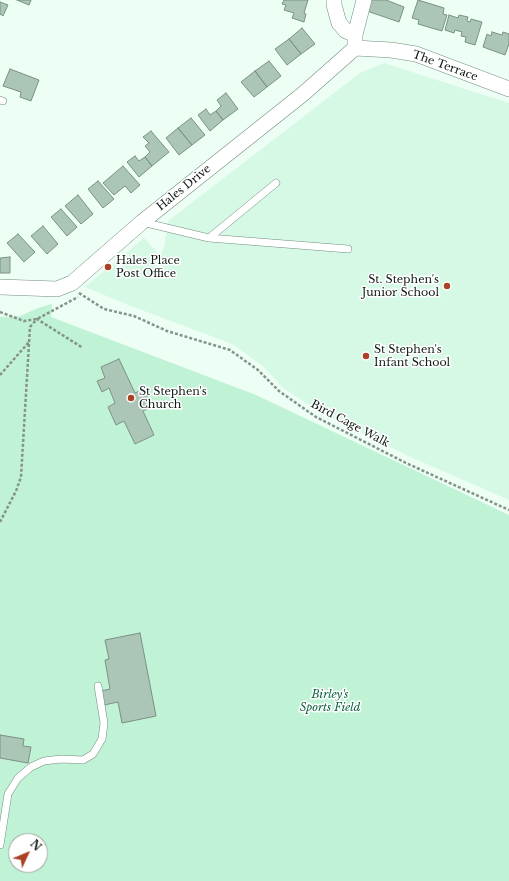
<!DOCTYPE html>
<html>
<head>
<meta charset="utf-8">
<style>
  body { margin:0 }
  #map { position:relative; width:509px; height:881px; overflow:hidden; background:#edfef4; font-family:"Libre Baskerville",serif }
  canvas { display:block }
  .north { position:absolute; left:8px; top:833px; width:40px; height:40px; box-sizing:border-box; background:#fff; border:1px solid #a0a4a1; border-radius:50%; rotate:46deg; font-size:11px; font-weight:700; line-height:16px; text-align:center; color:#111b15 }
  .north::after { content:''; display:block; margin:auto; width:14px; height:18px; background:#aa4225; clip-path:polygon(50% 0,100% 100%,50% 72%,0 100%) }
</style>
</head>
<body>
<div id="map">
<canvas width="509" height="881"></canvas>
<div class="north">N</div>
</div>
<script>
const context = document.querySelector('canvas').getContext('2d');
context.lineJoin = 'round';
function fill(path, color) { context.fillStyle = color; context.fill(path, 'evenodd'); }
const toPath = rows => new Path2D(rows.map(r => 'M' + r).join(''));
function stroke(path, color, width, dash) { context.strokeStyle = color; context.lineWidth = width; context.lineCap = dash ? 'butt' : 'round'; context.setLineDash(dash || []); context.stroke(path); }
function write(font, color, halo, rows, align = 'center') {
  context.font = font + ' "Libre Baskerville",serif'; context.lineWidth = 3; context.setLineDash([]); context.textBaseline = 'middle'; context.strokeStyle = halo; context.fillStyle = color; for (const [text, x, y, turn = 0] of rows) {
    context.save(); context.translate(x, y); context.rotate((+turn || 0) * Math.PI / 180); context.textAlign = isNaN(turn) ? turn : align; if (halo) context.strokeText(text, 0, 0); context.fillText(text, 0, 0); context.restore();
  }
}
fill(toPath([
  [384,63,509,103,509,500,408,456,320,412,283,388,264,367,232,344,131,306,85,287,144,238,160,255,164,248,168,221,360,73]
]), '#d6f9e5');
fill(toPath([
  [52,304,51,317,256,395,509,515,509,881,0,881,0,317,20,316,38,308],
  [119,359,135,393,144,389,152,407,143,411,154,435,135,444,124,421,116,425,108,407,115,403,109,388,102,391,97,381,105,377,101,367],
  [16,841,40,841,40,865,16,865]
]), '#c0f2d5');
const building = toPath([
  [17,0,31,0,29,5,17,0],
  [284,0,308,0,304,13,306,14,304,22,292,18,294,13,284,10,286,5,282,4,284,0],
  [371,0,386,0,404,7,399,22,367,11,371,0],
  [418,0,444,8,443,14,447,15,442,31,418,24,419,20,412,18,418,0],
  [0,2,8,5,3,16,0,14,0,2],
  [449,15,458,18,459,15,468,17,467,21,470,22,471,19,482,22,475,45,465,42,466,37,461,36,462,32,455,30,454,33,445,30,449,15],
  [302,28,315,44,301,54,289,39,302,28],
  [492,32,502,35,503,32,509,34,509,44,505,55,483,47,487,34,491,36,492,32],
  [289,39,301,54,287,65,275,49,289,39],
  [269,61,281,76,267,87,255,71,269,61],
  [10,69,39,80,31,101,20,97,21,92,3,86,10,69],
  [255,71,267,87,254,97,241,82,255,71],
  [226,93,238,109,223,120,216,111,221,106,217,100,226,93],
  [206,109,210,115,216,111,223,120,210,131,198,115,206,109],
  [191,118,205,135,192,145,178,128,191,118],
  [178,128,192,145,179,155,166,138,178,128],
  [151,131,169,152,152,166,145,157,150,152,145,146,149,143,143,137,151,131],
  [135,156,139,161,145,157,152,166,139,177,127,162,135,156],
  [123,166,140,185,131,193,125,186,114,195,103,183,123,166],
  [98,181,114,199,103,208,88,189,98,181],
  [78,195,93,214,81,224,65,206,78,195],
  [61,209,77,227,67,236,51,217,61,209],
  [43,226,58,244,47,254,31,236,43,226],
  [18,234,35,252,24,262,7,243,18,234],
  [10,257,10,273,0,273,0,258,10,257],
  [119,359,135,393,144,389,152,407,143,411,154,435,135,444,124,421,116,425,108,407,115,403,109,388,102,392,97,381,105,378,101,367,119,359],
  [140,633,156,716,122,723,118,702,104,705,101,691,110,689,105,660,109,659,105,640,140,633],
  [0,735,24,739,23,746,31,747,28,763,0,758,0,735]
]);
fill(building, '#abc6b7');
stroke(building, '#799283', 1);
const service = toPath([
  [0,100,3,101],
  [142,222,209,238,276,183],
  [209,238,348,249],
  [0,845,8,794,18,778,31,767,44,761,61,759,83,760,93,754,102,739,104,723,98,686]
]);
const minor = toPath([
  [334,0,334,5,339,23,346,31,355,35],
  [355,48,391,50,416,54,509,89],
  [355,48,355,35,364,0],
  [0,287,57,289,72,283,142,222,303,94,355,48]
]);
stroke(service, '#738d7e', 8);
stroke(minor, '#738d7e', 16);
stroke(toPath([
  [79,293,104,309,134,316,167,331,230,350,258,370,279,391,316,417,406,463,509,510],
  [0,312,24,321,37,319,78,297],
  [0,375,29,342],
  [0,522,16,491,21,477,30,327,37,319,83,348]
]), '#85938b', 2.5, [3, 2]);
stroke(service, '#fff', 7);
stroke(minor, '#fff', 15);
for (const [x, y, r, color] of [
  [108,267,4,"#aa4225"],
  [447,286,4,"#aa4225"],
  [366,356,4,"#aa4225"],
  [131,398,4,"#aa4225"]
]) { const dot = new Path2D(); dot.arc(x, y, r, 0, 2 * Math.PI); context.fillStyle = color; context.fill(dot); stroke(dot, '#fff', 1.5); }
write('11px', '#111b15', '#fff', [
  ["The Terrace",445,66,20],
  ["Hales Drive",184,188,-39],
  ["Bird Cage Walk",350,424,28]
]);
write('11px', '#111b15', '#fff', [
  ["Hales Place",116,261],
  ["Post Office",116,274],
  ["St. Stephen's",439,280,"right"],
  ["Junior School",439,293,"right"],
  ["St Stephen's",374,350],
  ["Infant School",374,363],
  ["St Stephen's",139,392],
  ["Church",139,405]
], 'left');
write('italic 11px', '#0c6240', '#fff', [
  ["Birley's",330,695],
  ["Sports Field",330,708]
]);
</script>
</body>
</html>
